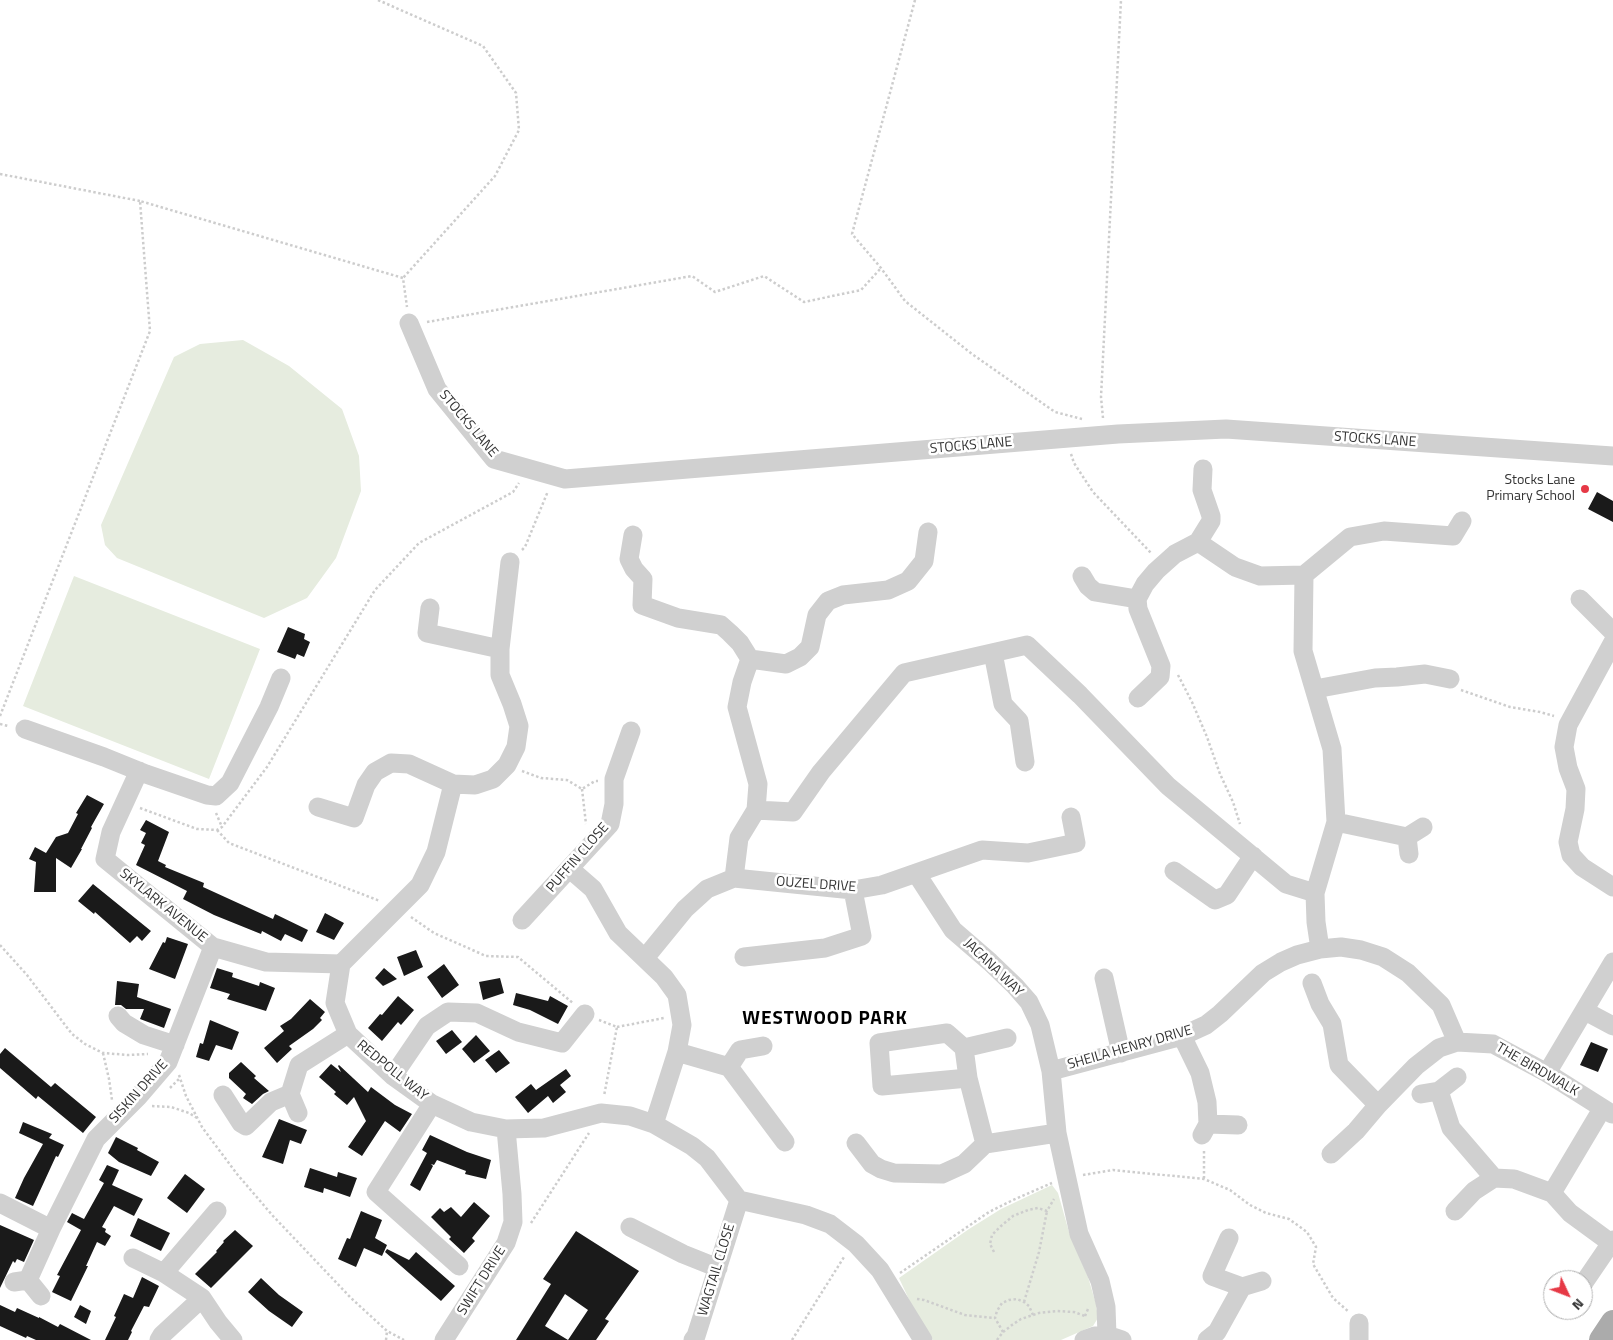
<!DOCTYPE html>
<html>
<head>
<meta charset="utf-8">
<style>
  body { margin:0 }
  #map { position:relative; width:1613px; height:1340px; overflow:hidden; background:#fff; font-family:"Titillium Web",sans-serif }
  canvas { display:block }
  .north { position:absolute; left:1543px; top:1270px; width:50px; height:50px; box-sizing:border-box; background:#fff; border:1px solid #adadad; border-radius:50%; rotate:133deg; font-size:14px; font-weight:700; line-height:20px; text-align:center; color:#333 }
  .north::after { content:''; display:block; margin:auto; width:18px; height:22px; background:#e63946; clip-path:polygon(50% 0,100% 100%,50% 72%,0 100%) }
</style>
</head>
<body>
<div id="map">
<canvas width="1613" height="1340"></canvas>
<div class="north">N</div>
</div>
<script>
const context = document.querySelector('canvas').getContext('2d');
context.lineJoin = 'round';
function fill(path, color) { context.fillStyle = color; context.fill(path, 'evenodd'); }
const toPath = rows => new Path2D(rows.map(r => 'M' + r).join(''));
function stroke(path, color, width, dash) { context.strokeStyle = color; context.lineWidth = width; context.lineCap = dash ? 'butt' : 'round'; context.setLineDash(dash || []); context.stroke(path); }
function write(font, color, halo, rows, align = 'center') {
  context.font = font + ' "Titillium Web",sans-serif'; context.lineWidth = 5; context.setLineDash([]); context.textBaseline = 'middle'; context.strokeStyle = halo; context.fillStyle = color; for (const [text, x, y, turn = 0] of rows) {
    context.save(); context.translate(x, y); context.rotate((+turn || 0) * Math.PI / 180); context.textAlign = isNaN(turn) ? turn : align; if (halo) context.strokeText(text, 0, 0); context.fillText(text, 0, 0); context.restore();
  }
}
fill(toPath([
  [243,340,289,366,342,409,359,456,361,491,336,558,307,598,264,618,117,558,105,545,101,525,174,357,200,344],
  [74,576,260,649,209,779,23,706],
  [1052,1185,1058,1193,1069,1232,1088,1277,1096,1304,1098,1318,1093,1326,1061,1340,933,1340,912,1306,899,1278,969,1229,1001,1209]
]), '#e6ecdf');
fill(toPath([
  [1597,492,1613,501,1613,522,1588,509],
  [288,627,305,634,304,639,310,642,304,657,297,654,295,659,277,652],
  [87,795,104,804,91,827,92,828,81,849,82,849,71,868,56,858,56,892,34,892,36,862,29,859,35,847,46,853,56,837,68,833,78,814,76,813],
  [146,820,169,832,158,861,166,865,165,867,204,883,203,887,273,919,275,914,308,930,302,942,285,934,281,941,262,931,261,934,214,915,183,899,187,891,136,865,145,845,141,843,146,833,140,830],
  [93,884,151,931,142,941,137,936,130,943,95,912,94,914,78,901],
  [325,913,344,923,334,940,316,932],
  [167,937,188,944,175,979,149,969,163,942,165,943],
  [416,950,423,967,404,976,397,957],
  [444,964,459,985,442,998,427,977],
  [217,968,233,973,232,977,259,986,260,982,275,988,266,1011,227,999,230,994,210,988],
  [384,968,397,979,383,986,375,978],
  [500,978,504,993,483,1000,479,982],
  [117,981,139,984,137,997,171,1009,164,1028,140,1019,144,1009,126,1009,121,1005,115,1005],
  [516,993,548,1001,550,996,568,1006,558,1024,530,1010,513,1005],
  [398,996,414,1010,401,1025,398,1022,382,1041,368,1028,380,1014,382,1015],
  [310,999,325,1012,320,1018,322,1020,313,1029,289,1046,292,1049,277,1063,264,1048,284,1031,280,1026,291,1019],
  [210,1020,239,1032,232,1050,216,1045,209,1061,196,1057,200,1043,203,1044],
  [452,1030,462,1042,446,1054,436,1041],
  [476,1035,490,1051,474,1063,462,1049],
  [1591,1042,1608,1049,1598,1072,1580,1065],
  [5,1048,51,1087,55,1083,96,1117,83,1133,38,1096,36,1099,0,1068,0,1054],
  [499,1050,510,1063,496,1073,485,1060],
  [241,1062,256,1076,254,1078,269,1091,263,1094,252,1104,243,1098,246,1094,229,1078,229,1073],
  [331,1064,341,1072,338,1066,339,1065,368,1092,371,1087,395,1105,412,1114,400,1132,385,1121,362,1156,348,1147,366,1121,354,1097,347,1105,334,1094,336,1092,319,1077],
  [566,1069,571,1076,560,1085,566,1092,553,1103,548,1096,528,1113,515,1097,531,1084,536,1090],
  [279,1119,307,1130,301,1144,290,1140,283,1164,262,1157],
  [23,1122,52,1134,49,1138,64,1145,58,1157,56,1156,33,1206,15,1198,24,1178,43,1144,19,1133],
  [430,1135,467,1152,491,1160,486,1179,465,1174,466,1171,437,1160,434,1165,431,1164,433,1166,420,1191,410,1185,427,1153,422,1150],
  [116,1137,138,1148,137,1150,159,1162,151,1176,119,1162,108,1153],
  [107,1165,119,1170,112,1185,143,1199,134,1216,114,1206,102,1227,106,1229,105,1232,111,1236,105,1246,97,1242,86,1266,88,1266,71,1301,52,1292,60,1276,57,1275,81,1230,67,1222,72,1213,84,1219,104,1183,99,1180],
  [310,1168,337,1177,338,1172,357,1178,350,1197,324,1188,323,1193,304,1187],
  [185,1174,205,1189,187,1213,167,1198],
  [474,1202,490,1216,472,1238,475,1241,464,1253,449,1239,451,1237,431,1217,440,1208,444,1212,451,1207,461,1217],
  [361,1211,382,1220,375,1238,387,1245,382,1256,364,1248,356,1267,338,1259,347,1238,350,1239],
  [138,1218,170,1233,161,1251,130,1236],
  [0,1225,34,1240,24,1262,17,1259,15,1263,13,1261,0,1288],
  [235,1230,253,1246,211,1288,195,1274,217,1252,216,1251,224,1242,223,1241],
  [576,1231,639,1271,605,1319,609,1321,596,1340,516,1340,551,1284,543,1279],
  [565,1294,588,1310,568,1340,545,1326],
  [387,1249,409,1260,416,1252,455,1286,441,1301,385,1252],
  [142,1277,159,1286,149,1307,144,1306,131,1331,132,1332,128,1340,105,1340,116,1317,114,1316,124,1294,133,1298],
  [261,1278,279,1295,303,1312,292,1327,269,1311,248,1292],
  [0,1305,15,1312,17,1308,39,1318,39,1317,58,1327,60,1324,91,1340,36,1340,27,1336,26,1338,0,1326],
  [80,1305,91,1311,86,1324,74,1317]
]), '#1a1a1a');
stroke(toPath([
  [378,0,483,46,516,93,519,130,495,176,403,278],
  [915,0,852,234,881,268,905,301,972,354,1055,412,1082,419],
  [0,174,140,201],
  [427,322,692,276,715,292,764,276,804,302,861,290,881,268],
  [1103,418,1101,397,1121,0],
  [1071,454,1074,463,1093,492,1152,554],
  [522,550,525,547,548,491],
  [1178,675,1192,702,1207,737,1220,774,1233,802,1240,824],
  [1461,690,1510,707,1540,712,1554,716],
  [0,716,150,331,140,201,403,278,407,307],
  [0,724,8,726],
  [522,771,541,778,567,780,582,789,595,781,598,781],
  [582,789,586,824],
  [140,808,197,829,217,830,222,827,267,767,375,590,419,543,513,492,519,483],
  [216,813,222,827],
  [217,830,229,843,380,901],
  [411,917,434,933,486,956,518,957,574,1004],
  [0,945,27,975,72,1034,85,1044,103,1053,128,1055,148,1054],
  [599,1020,617,1027,604,1096],
  [617,1027,664,1018],
  [103,1053,109,1079,112,1100],
  [179,1075,186,1096,202,1127,237,1174,273,1216,351,1298,387,1331,404,1340],
  [170,1088,180,1078],
  [152,1106,171,1107,189,1113,197,1118],
  [1204,1151,1204,1178],
  [1083,1175,1113,1170,1204,1179,1230,1190,1250,1205,1266,1213,1289,1219,1307,1232,1316,1247,1313,1264,1333,1298,1349,1312],
  [531,1223,589,1133],
  [994,1252,990,1244,992,1235,1001,1226,1013,1216,1028,1210,1038,1208,1047,1211,1054,1199],
  [900,1273,989,1212,1013,1200,1052,1183],
  [917,1299,924,1300,965,1315,995,1318],
  [1024,1302,1039,1252,1047,1211],
  [1085,1316,1088,1309],
  [1003,1332,995,1318,997,1311,1002,1303,1009,1300,1017,1299,1024,1302,1029,1306,1033,1315],
  [386,1340,387,1331],
  [792,1340,844,1257],
  [997,1340,1003,1332,1012,1325,1021,1319,1039,1313,1057,1311,1074,1312,1085,1316]
]), '#cdcdcd', 2.5, [2.5, 2.5]);
stroke(toPath([
  [409,323,437,389,494,459,565,479,1118,434,1226,429,1613,456],
  [633,535,629,559,634,569,643,579,642,605,678,618,721,625,730,633,740,643,750,659,742,682,737,707,758,784,756,810,739,838,734,878],
  [1198,542,1235,567,1260,576,1304,575],
  [1082,576,1088,586,1095,592,1137,599],
  [1580,599,1613,632],
  [430,608,427,633,500,649],
  [1613,642,1568,725,1564,747,1568,768,1576,789,1575,809,1568,842,1571,855,1582,867,1613,887],
  [993,653,1003,704,1019,721,1025,762],
  [750,659,786,664,800,657,810,647,817,615,828,601,843,595,888,590,908,581,924,561,928,532],
  [1315,689,1375,678,1397,677,1425,674,1450,679],
  [1138,698,1160,677,1161,666,1138,609,1137,599,1145,584,1156,571,1175,554,1198,542,1211,521,1211,516,1202,490,1203,469],
  [25,729,104,757,146,774,207,795,216,796,230,783,269,707,281,678],
  [139,771,111,832,105,859,213,947,266,962,341,964],
  [318,807,354,818,366,785,375,772,391,763,409,764,453,784,475,785,493,779,507,765,516,747,519,726,512,704,500,675,500,649,510,562],
  [756,810,793,812,821,772,904,673,1027,645,1080,695,1168,786,1286,884,1315,893],
  [1336,822,1407,837],
  [1409,854,1407,837,1423,827],
  [570,869,593,889,618,933,664,977,677,995,682,1025,677,1052,654,1124],
  [1174,871,1215,900,1227,895,1253,856],
  [916,873,953,930,990,962,1015,986,1029,1002,1040,1025,1051,1071,1057,1133,1079,1234,1100,1281,1106,1307,1107,1335],
  [522,920,610,824,614,804,614,779,631,731],
  [1320,949,1316,922,1315,893,1336,822,1332,749,1303,651,1304,575,1350,537,1384,531,1453,536,1462,521],
  [744,957,825,948,862,936,853,890],
  [645,958,685,909,707,889,734,878,853,890,882,885,982,850,1028,853,1076,843,1071,817],
  [341,964,335,1003,348,1034,393,1076,432,1104,471,1122,506,1129,544,1128,601,1113,630,1116,654,1124,692,1146,707,1158,739,1200,806,1215,830,1224,856,1244,880,1270,923,1340],
  [341,964,420,885,436,852,453,784],
  [1104,978,1121,1053],
  [1312,983,1320,1004,1332,1024,1339,1065,1378,1105,1356,1131,1331,1154],
  [1585,1011,1613,1026],
  [118,1016,124,1023,144,1035,175,1045],
  [1182,1036,1200,1073,1207,1102,1208,1124,1202,1135],
  [1457,1042,1493,1044,1547,1073,1612,1114],
  [964,1048,1007,1038],
  [677,1052,729,1067,785,1142],
  [729,1067,740,1050,763,1046],
  [1051,1071,1182,1036,1206,1025,1220,1014,1263,973,1281,962,1297,955,1320,949,1341,947,1361,950,1383,957,1408,973,1441,1005,1457,1042,1439,1048,1416,1066,1378,1105],
  [1547,1073,1613,962],
  [393,1076,427,1026,448,1012,477,1013,518,1032,562,1043,585,1014],
  [968,1078,882,1086,879,1043,947,1033,964,1048,968,1078,985,1144],
  [1439,1091,1451,1128,1494,1178,1514,1179,1552,1193,1602,1109],
  [1421,1094,1439,1091,1457,1077],
  [223,1095,241,1123,246,1126,271,1102,290,1094],
  [432,1104,376,1192,459,1266],
  [298,1113,290,1094,299,1065,348,1034],
  [1208,1124,1238,1125],
  [856,1143,872,1164,881,1169,894,1173,942,1174,964,1164,985,1144,1057,1133],
  [1552,1193,1570,1213,1611,1243],
  [0,1203,51,1229],
  [1455,1211,1474,1191,1494,1178],
  [630,1227,683,1254,718,1268],
  [133,1258,164,1273,202,1298,218,1322,233,1340],
  [164,1273,217,1211],
  [28,1280,51,1229,96,1139,138,1097,168,1062,213,947],
  [14,1282,28,1280,41,1296],
  [1583,1284,1613,1240],
  [1242,1287,1262,1281],
  [159,1340,162,1335,202,1298],
  [444,1340,506,1243,513,1222,512,1194,506,1129],
  [693,1340,696,1336,739,1200],
  [1084,1340,1095,1336,1107,1335,1122,1340],
  [1207,1340,1217,1332,1242,1287,1212,1276,1229,1238],
  [1359,1340,1359,1323]
]), '#d0d0d0', 19);
stroke(toPath([
  [1601,1340,1613,1322]
]), '#ababab', 24);
for (const [x, y, r, color] of [
  [1585,489,5,"#e63946"]
]) { const dot = new Path2D(); dot.arc(x, y, r, 0, 2 * Math.PI); context.fillStyle = color; context.fill(dot); stroke(dot, '#fff', 2); }
write('14px', '#333', '#fff', [
  ["STOCKS LANE",468,424,50],
  ["STOCKS LANE",1375,440,4],
  ["STOCKS LANE",971,446,-5],
  ["PUFFIN CLOSE",578,858,-49],
  ["OUZEL DRIVE",816,885,4],
  ["SKYLARK AVENUE",163,906,39],
  ["JACANA WAY",993,968,44],
  ["SHEILA HENRY DRIVE",1130,1048,-16],
  ["THE BIRDWALK",1537,1070,30],
  ["REDPOLL WAY",392,1071,39],
  ["SISKIN DRIVE",139,1092,-48],
  ["WAGTAIL CLOSE",717,1270,-73],
  ["SWIFT DRIVE",482,1281,-58]
]);
write('14px', '#333', '#fff', [
  ["Stocks Lane",1575,481],
  ["Primary School",1575,497]
], 'right');
context.letterSpacing = '1px';
write('bold 19px', '#000', '#fff', [
  ["WESTWOOD PARK",825,1019]
]);
context.letterSpacing = '0px';
</script>
</body>
</html>
